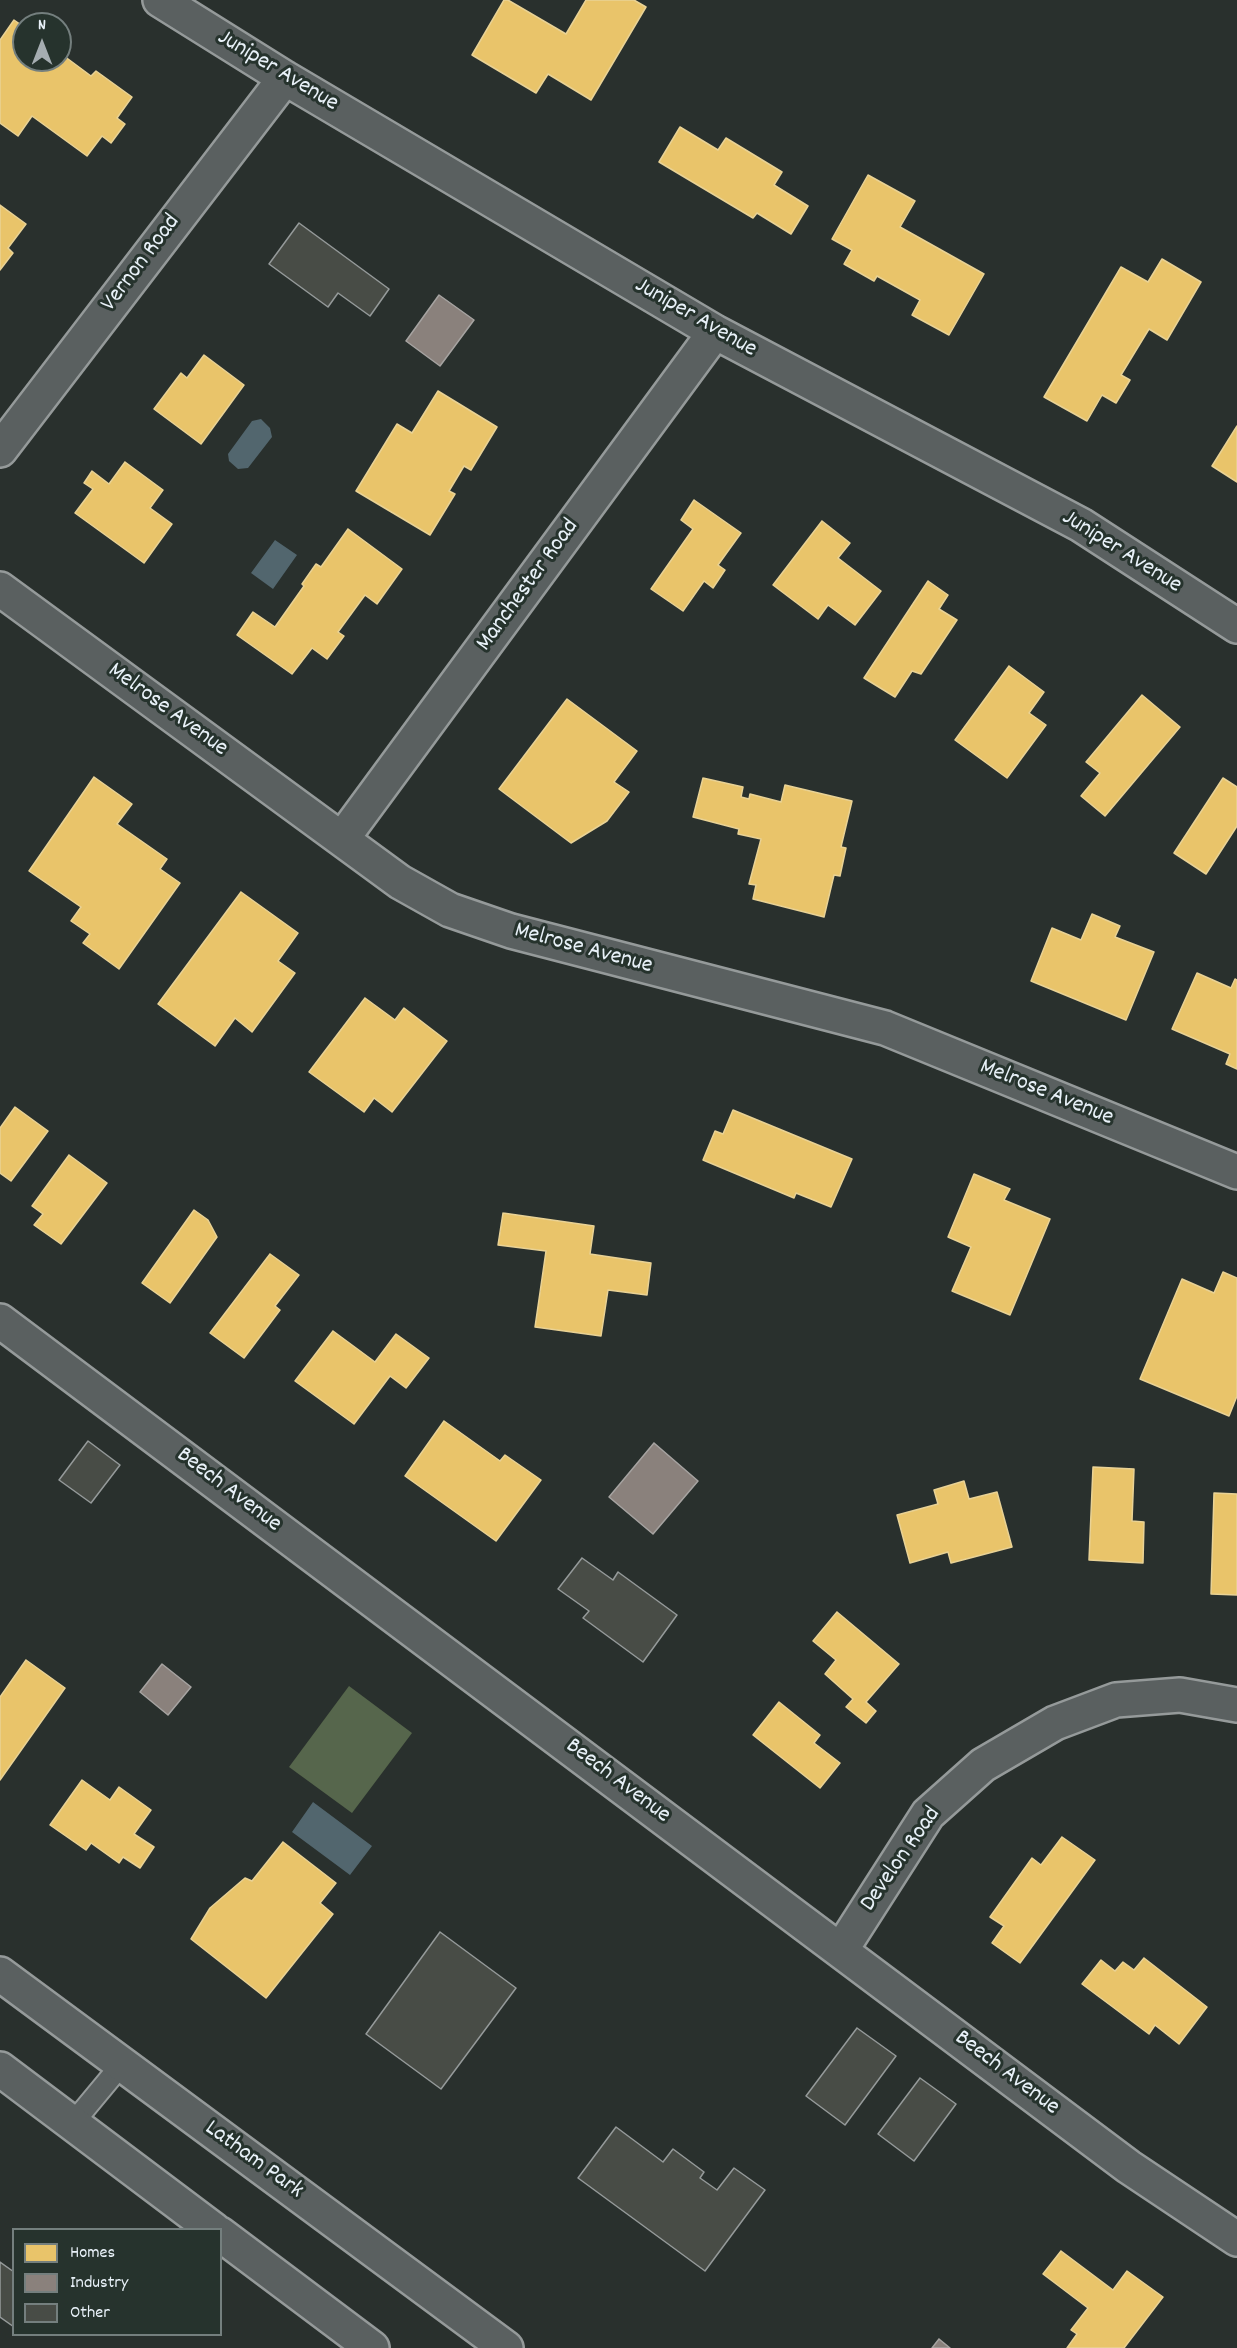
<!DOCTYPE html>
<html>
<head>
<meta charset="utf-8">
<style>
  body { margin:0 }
  #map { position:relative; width:1237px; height:2348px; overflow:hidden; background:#29302d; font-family:Dekko,sans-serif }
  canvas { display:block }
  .legend { position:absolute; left:12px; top:2228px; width:210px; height:108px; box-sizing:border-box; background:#26332d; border:2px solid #747f7e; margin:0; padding:8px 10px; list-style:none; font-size:18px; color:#e8f1f8 }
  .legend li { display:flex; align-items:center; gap:12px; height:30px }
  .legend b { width:30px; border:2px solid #747f7e }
  .north { position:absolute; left:12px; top:12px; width:60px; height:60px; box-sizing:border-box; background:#26332d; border:2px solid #747f7e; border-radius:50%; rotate:0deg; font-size:16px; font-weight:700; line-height:24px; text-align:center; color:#e8f1f8 }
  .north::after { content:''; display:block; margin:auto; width:21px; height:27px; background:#a5adb1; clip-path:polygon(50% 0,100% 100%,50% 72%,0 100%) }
</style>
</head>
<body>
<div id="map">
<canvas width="1237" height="2348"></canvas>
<ul class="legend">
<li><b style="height:16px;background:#e9c46a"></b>Homes</li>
<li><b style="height:16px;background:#8a817c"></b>Industry</li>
<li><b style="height:16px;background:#484c46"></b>Other</li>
</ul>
<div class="north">N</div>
</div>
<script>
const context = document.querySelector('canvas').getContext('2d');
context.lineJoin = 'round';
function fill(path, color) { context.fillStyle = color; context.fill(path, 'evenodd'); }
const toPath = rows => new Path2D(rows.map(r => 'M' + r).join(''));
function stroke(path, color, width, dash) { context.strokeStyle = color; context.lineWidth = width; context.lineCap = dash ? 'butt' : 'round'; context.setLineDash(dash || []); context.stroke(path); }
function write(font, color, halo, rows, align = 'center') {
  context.font = font + ' Dekko,sans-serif'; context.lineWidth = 6; context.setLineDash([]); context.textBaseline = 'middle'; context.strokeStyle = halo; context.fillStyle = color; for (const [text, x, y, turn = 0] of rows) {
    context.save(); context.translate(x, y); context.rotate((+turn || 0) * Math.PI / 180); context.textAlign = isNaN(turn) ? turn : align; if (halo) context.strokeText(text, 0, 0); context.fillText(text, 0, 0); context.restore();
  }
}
fill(toPath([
  [349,1686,412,1733,352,1813,289,1767]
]), '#56664c');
fill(toPath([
  [261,419,270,428,272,437,248,468,238,469,229,461,228,454,252,421],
  [275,540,297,555,273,589,251,573],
  [313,1802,372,1846,350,1875,292,1832]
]), '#52666e');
const homes = toPath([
  [504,0,508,0,566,34,586,0,634,0,646,7,591,100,548,74,536,93,472,55,504,0],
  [14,20,24,27,24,60,60,60,60,53,91,76,96,71,132,97,117,118,125,124,111,143,102,136,87,156,32,116,18,136,0,123,0,40,14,20],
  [680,127,718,150,726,138,782,172,774,185,808,206,791,234,757,213,753,218,659,162,680,127],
  [868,175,915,201,900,227,984,274,949,335,912,315,920,300,877,276,874,281,844,264,852,250,832,239,868,175],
  [0,205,26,224,8,248,13,253,0,270,0,205],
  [1162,259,1201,282,1167,340,1149,329,1121,375,1130,380,1116,403,1102,395,1087,421,1044,397,1121,267,1148,282,1162,259],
  [204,355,244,385,201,444,154,409,181,373,187,378,204,355],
  [438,391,497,427,471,470,464,466,449,491,455,494,430,535,356,491,397,424,412,433,438,391],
  [1237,426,1237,482,1212,466,1237,426],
  [125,462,163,490,150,508,172,524,144,563,75,513,93,489,84,483,92,471,109,484,125,462],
  [694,500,741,533,718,565,725,570,713,588,704,581,683,611,651,589,693,529,681,520,694,500],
  [822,521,850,543,838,558,881,591,855,625,828,605,818,619,773,585,822,521],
  [348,529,402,569,377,604,365,595,338,632,344,636,327,659,312,648,292,674,237,635,253,612,275,627,304,586,302,584,316,564,321,567,348,529],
  [928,581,948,595,939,609,957,620,921,674,912,671,895,697,864,678,928,581],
  [1009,666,1044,692,1029,713,1046,725,1007,778,955,740,1009,666],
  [1142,695,1180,727,1105,816,1081,796,1100,773,1086,762,1142,695],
  [567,699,637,751,614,782,629,792,607,821,571,843,499,789,567,699],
  [94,777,132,804,117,824,167,859,160,869,180,883,119,969,83,943,90,934,71,921,81,907,29,871,94,777],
  [703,778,743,787,741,797,749,799,750,794,781,802,785,785,852,801,841,847,846,848,840,876,834,875,824,917,753,899,756,885,749,884,761,839,738,834,739,829,693,817,703,778],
  [1223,778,1237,787,1237,826,1206,874,1174,853,1223,778],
  [241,892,298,933,278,961,295,973,252,1032,235,1018,215,1046,158,1004,241,892],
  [1092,914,1120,926,1115,937,1154,952,1126,1020,1031,981,1052,928,1081,940,1092,914],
  [1197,973,1231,988,1235,979,1237,980,1237,1069,1226,1064,1230,1054,1172,1029,1197,973],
  [365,998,395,1020,404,1008,447,1041,392,1112,374,1098,364,1112,309,1072,365,998],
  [15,1107,48,1131,11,1181,0,1173,0,1128,15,1107],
  [733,1110,852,1159,831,1207,796,1193,794,1198,703,1160,715,1131,723,1134,733,1110],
  [69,1155,107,1183,61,1244,34,1225,43,1214,32,1206,69,1155],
  [974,1174,1010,1189,1004,1200,1050,1219,1010,1315,952,1291,971,1247,948,1237,974,1174],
  [194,1210,208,1220,217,1237,170,1303,142,1283,194,1210],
  [503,1213,594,1226,590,1254,651,1263,647,1295,608,1290,601,1336,535,1327,546,1251,498,1245,503,1213],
  [270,1254,299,1275,275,1306,280,1310,244,1358,210,1333,270,1254],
  [1223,1272,1237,1278,1237,1396,1229,1416,1140,1379,1182,1279,1214,1293,1223,1272],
  [333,1331,375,1362,396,1334,429,1358,406,1388,390,1376,354,1424,295,1381,333,1331],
  [444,1421,500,1461,505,1455,541,1480,496,1541,405,1476,444,1421],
  [1093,1467,1134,1469,1132,1521,1144,1522,1143,1563,1089,1560,1093,1467],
  [964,1481,969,1499,997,1492,1012,1547,951,1563,948,1552,910,1563,897,1515,938,1504,934,1490,964,1481],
  [1214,1493,1237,1494,1237,1595,1211,1594,1214,1493],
  [837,1612,899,1664,866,1702,876,1711,866,1723,846,1707,853,1699,825,1674,836,1660,813,1641,837,1612],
  [26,1660,65,1688,0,1780,0,1697,26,1660],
  [779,1702,820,1735,814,1743,840,1763,820,1788,753,1735,779,1702],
  [82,1780,110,1800,119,1787,151,1810,134,1834,154,1847,140,1868,123,1857,119,1863,91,1843,86,1850,50,1825,82,1780],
  [1062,1837,1095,1860,1020,1963,992,1943,1004,1926,990,1917,1032,1858,1041,1865,1062,1837],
  [283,1842,336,1883,320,1903,333,1914,266,1998,191,1939,210,1908,245,1878,252,1881,283,1842],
  [1144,1958,1207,2007,1179,2044,1155,2025,1149,2034,1082,1984,1101,1960,1115,1971,1123,1962,1134,1970,1144,1958],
  [1061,2251,1113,2290,1127,2271,1163,2297,1124,2348,1067,2348,1077,2334,1071,2330,1088,2308,1043,2274,1061,2251]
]);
fill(homes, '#e9c46a');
stroke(homes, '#e9d295', 1.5);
const industry = toPath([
  [439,295,474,320,440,366,406,341,439,295],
  [654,1443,698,1481,653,1534,609,1497,654,1443],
  [162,1664,191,1687,168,1715,140,1692,162,1664],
  [939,2339,950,2348,932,2348,939,2339]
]);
fill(industry, '#8a817c');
stroke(industry, '#a6a3a1', 1.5);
const building = toPath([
  [299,223,389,289,370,316,338,293,328,307,269,264,299,223],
  [88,1441,120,1465,91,1503,59,1480,88,1441],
  [582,1558,613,1580,618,1572,677,1615,643,1662,583,1618,589,1611,558,1589,582,1558],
  [440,1932,516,1988,441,2089,366,2034,440,1932],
  [857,2028,896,2056,845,2125,806,2096,857,2028],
  [920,2078,956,2104,914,2161,878,2134,920,2078],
  [616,2127,663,2162,673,2149,704,2172,700,2178,717,2190,734,2168,765,2190,705,2271,578,2178,616,2127],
  [0,2262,14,2272,14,2327,0,2317,0,2262]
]);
fill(building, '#484c46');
stroke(building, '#959a9a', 1.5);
const service = toPath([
  [73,2123,122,2064]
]);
const minor = toPath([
  [160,0,285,78,715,332,1081,525,1237,626],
  [0,450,285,78],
  [0,589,400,882,450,910,511,931,885,1028,1237,1172],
  [342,839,715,332],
  [0,1321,1129,2167,1237,2239],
  [841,1950,928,1814,983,1765,1055,1723,1116,1700,1180,1695,1237,1705],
  [0,1974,506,2348],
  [0,2069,214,2230],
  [220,2234,372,2348]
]);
stroke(service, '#959a9a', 24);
stroke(minor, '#959a9a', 38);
stroke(service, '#5a6060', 20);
stroke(minor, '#5a6060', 33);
write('24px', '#e8f1f8', '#26332d', [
  ["Juniper Avenue",277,72,31],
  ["Vernon Road",142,264,-53],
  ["Juniper Avenue",695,319,30],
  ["Juniper Avenue",1121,553,32],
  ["Manchester Road",529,586,-54],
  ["Melrose Avenue",167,711,36],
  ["Melrose Avenue",583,950,15],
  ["Melrose Avenue",1046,1094,22],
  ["Beech Avenue",228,1491,37],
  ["Beech Avenue",617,1782,37],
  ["Develon Road",902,1860,-55],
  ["Beech Avenue",1006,2074,37],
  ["Latham Park",253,2161,36]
]);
</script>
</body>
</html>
